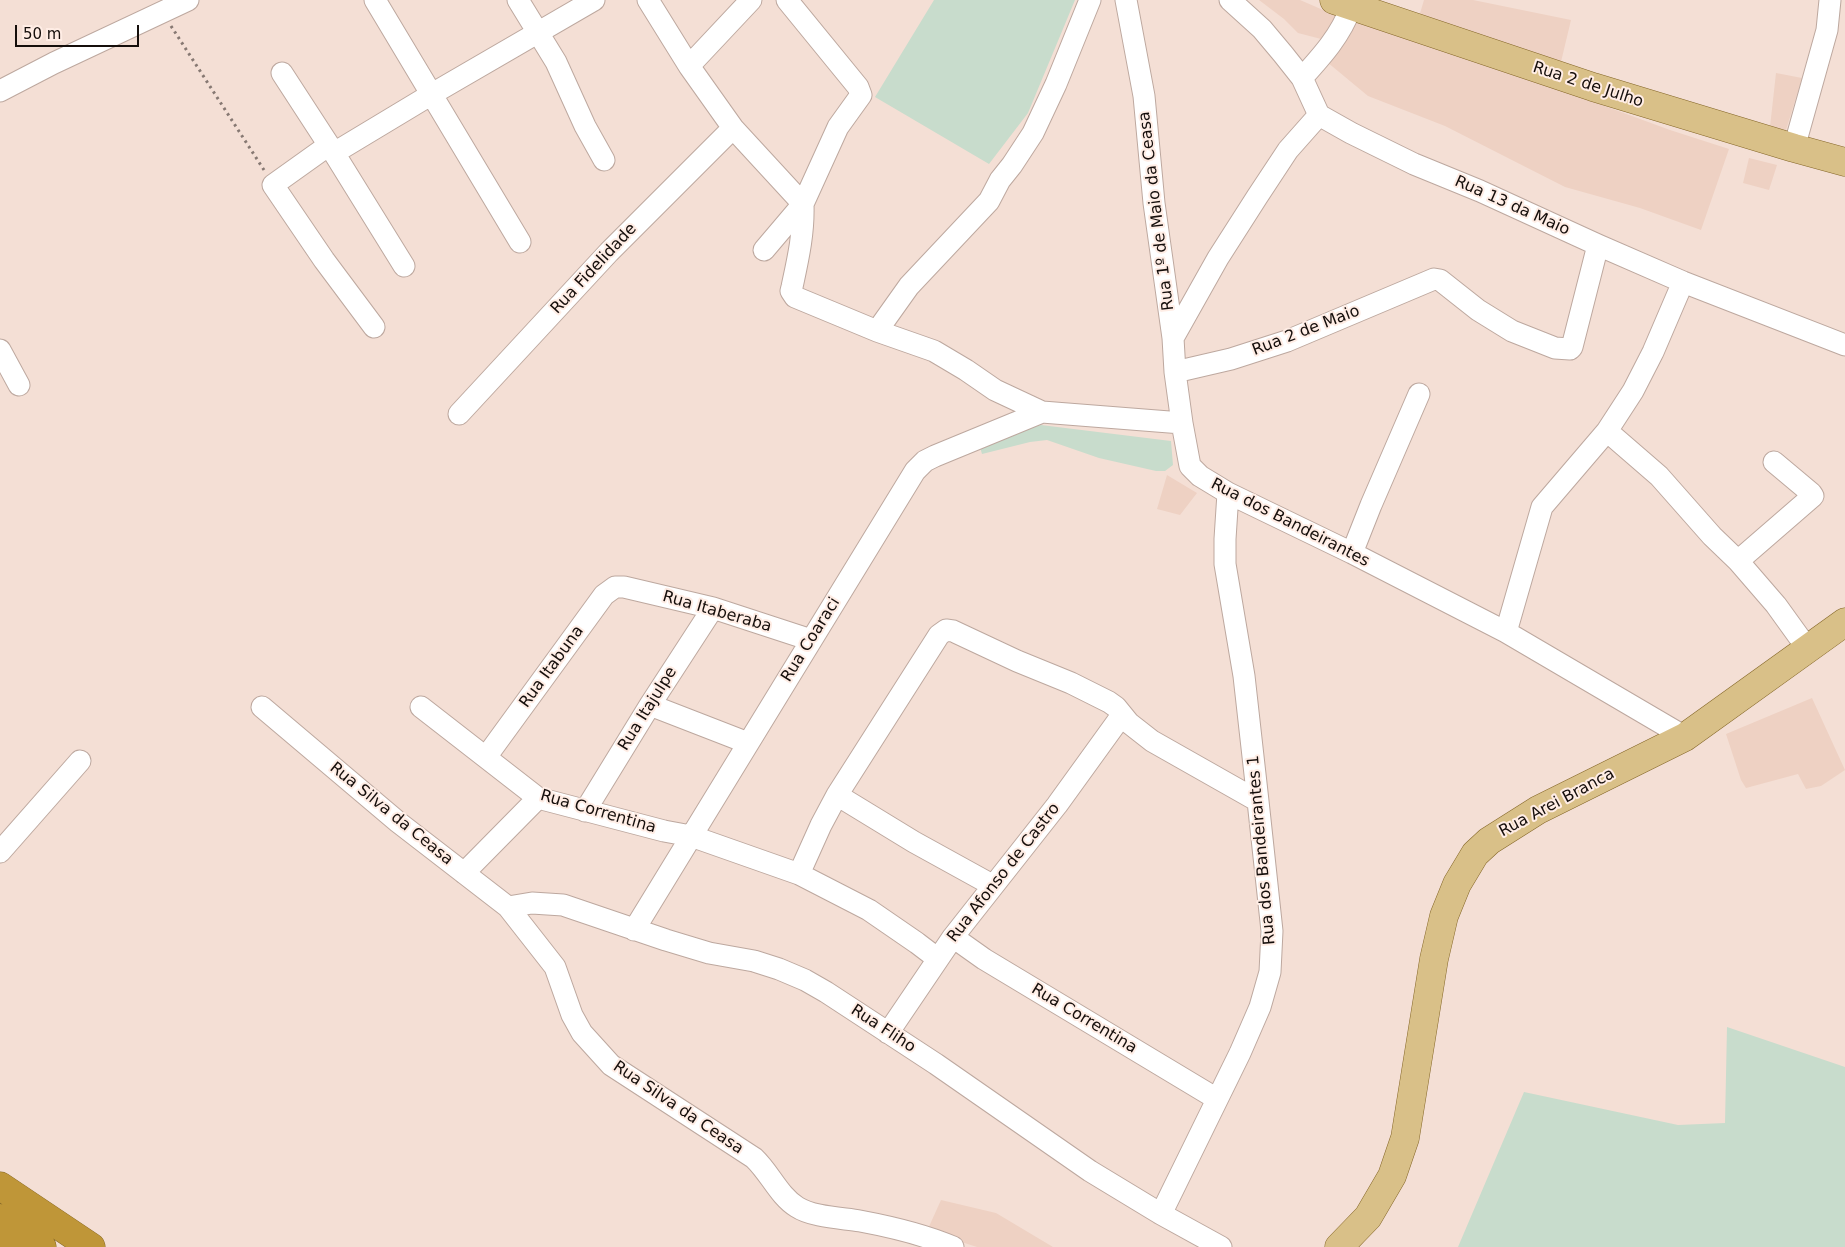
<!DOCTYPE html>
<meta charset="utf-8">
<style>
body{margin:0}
#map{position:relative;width:1845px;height:1247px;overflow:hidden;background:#f4dfd5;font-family:"DejaVu Sans",sans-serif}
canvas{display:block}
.scale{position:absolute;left:15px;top:25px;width:124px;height:22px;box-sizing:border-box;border:2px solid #150e0b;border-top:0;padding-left:6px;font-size:15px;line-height:18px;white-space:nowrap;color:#150e0b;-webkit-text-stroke:4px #ffede5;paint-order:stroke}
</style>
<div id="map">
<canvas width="1845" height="1247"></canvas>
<div class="scale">50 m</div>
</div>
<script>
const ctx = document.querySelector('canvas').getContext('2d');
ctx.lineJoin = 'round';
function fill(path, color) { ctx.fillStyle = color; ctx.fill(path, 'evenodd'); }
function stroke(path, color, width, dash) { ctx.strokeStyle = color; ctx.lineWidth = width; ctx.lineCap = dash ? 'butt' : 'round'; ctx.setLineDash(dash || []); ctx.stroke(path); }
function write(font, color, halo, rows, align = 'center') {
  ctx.font = font + ' "DejaVu Sans",sans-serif'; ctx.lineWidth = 4; ctx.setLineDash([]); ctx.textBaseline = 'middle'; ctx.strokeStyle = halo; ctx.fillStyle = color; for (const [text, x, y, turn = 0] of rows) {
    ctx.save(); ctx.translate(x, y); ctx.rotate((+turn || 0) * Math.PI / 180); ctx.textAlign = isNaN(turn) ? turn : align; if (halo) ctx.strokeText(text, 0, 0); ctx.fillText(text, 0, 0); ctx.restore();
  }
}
const built = new Path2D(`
 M1259 0H1300L1337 16 1325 40 1298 33 1284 19Z
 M1424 0H1473L1571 20 1560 66 1418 20Z
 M1357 15 1670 130 1729 149 1701 230 1640 208 1565 187 1445 126 1368 96 1327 62Z
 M1776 73 1802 78 1786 130 1770 127Z
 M1749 158 1777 165 1769 190 1743 183Z
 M1167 475 1197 493 1180 515 1157 509Z
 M1812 698 1845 770 1821 786 1806 789 1798 774 1746 788 1741 780 1726 734Z
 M941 1200 996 1213 1053 1247H977L927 1231Z`);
const green = new Path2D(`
 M934 0H1075L1028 113 989 164 875 97Z
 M1041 425 1171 441 1173 465 1165 471H1156L1099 458 1047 440 1030 442 982 454 979 444Z
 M1727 1027 1845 1067V1247H1458L1524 1092 1678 1125 1725 1123Z`);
const path = new Path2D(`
 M171 26 264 170`);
const minor = new Path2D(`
 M375 0 520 242
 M518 0 556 62 585 126 604 160
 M648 0 689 66 733 128 803 204
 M1126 0 1144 96 1154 203 1173 338 1175 372 1182 423
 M1230 0 1262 29 1283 54 1302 78 1319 115 1351 133 1414 164 1480 191 1598 245 1683 282 1845 345
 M689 66 751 0
 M282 73 334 153 404 266
 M1302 78C1322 56 1341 35 1351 7
 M0 91 54 63 188 0
 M329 145 273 185 324 260 374 327
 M1794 148 1827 30 1830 0
 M334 153 432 94 594 0
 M803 204C804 233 798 259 792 287L791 291 795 297 877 331 934 351 966 370 995 390 1042 412 1182 423 1190 466 1200 476 1228 493 1352 553 1506 632 1685 737
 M764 250 803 204 838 127 861 95 858 87 787 0
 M877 331 909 286 989 201 1000 180 1012 165 1033 133 1056 84 1090 0
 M1173 338 1218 258 1257 197 1288 150 1319 115
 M0 350 19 385
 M1175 372 1231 359 1287 341 1434 279 1440 280 1478 310 1512 331 1555 348 1570 349 1572 347 1598 245
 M459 414 609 252 733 128
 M1607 431 1659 476 1712 536 1738 561 1776 605 1807 648
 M1352 553 1371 505 1419 394
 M1738 561 1813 496 1811 493 1774 462
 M1506 632 1542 507 1607 431 1633 391 1653 352 1683 282
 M650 705 748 743
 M262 707 398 822 508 907 555 967 572 1015 582 1033 611 1065 754 1158C770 1173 779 1196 797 1207 812 1217 842 1218 860 1221 892 1227 923 1234 953 1247
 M421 707 538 798 664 831 691 836 799 874 869 910 917 943 938 959
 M486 757 604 595 615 587H624L713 608 811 640
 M837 795 914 842 992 885
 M585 811 650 705 713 608
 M0 852 80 761
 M464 873 538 798
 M799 874 821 825 837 795 939 635 946 630 953 631 1017 661 1071 683 1109 702 1116 707 1129 723 1152 741 1258 801
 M508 907 532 903 563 905 666 940 709 953 754 961 779 969 805 980 826 992 936 1064 1090 1171 1161 1214 1221 1247
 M634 930 915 471 925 461 935 456 1042 412
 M953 937 984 959 1217 1099
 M888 1033 953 937 1057 805 1122 715
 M1161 1214 1240 1053 1260 1007 1270 972 1272 931 1258 801 1244 676 1225 564V539L1228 493`);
const major = new Path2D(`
 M1334 0 1593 87 1794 148 1845 162
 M1339 1247 1368 1217 1392 1176 1405 1138 1434 959 1444 916 1457 884 1475 854 1489 841 1538 810 1685 737 1845 622`);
const highway = new Path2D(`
 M0 1186 91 1247
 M0 1218 42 1247
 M0 1245 3 1247`);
const streetNames = [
 ["Rua 2 de Julho",1588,85,18],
 ["Rua 13 da Maio",1512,206,24],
 ["Rua 1º de Maio da Ceasa",1157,211,-97],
 ["Rua Fidelidade",594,269,-47],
 ["Rua 2 de Maio",1306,331,-21],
 ["Rua dos Bandeirantes",1290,523,27],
 ["Rua Itaberaba",717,612,16],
 ["Rua Coaraci",811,640,-58],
 ["Rua Itabuna",552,667,-54],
 ["Rua Itajulpe",648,709,-58],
 ["Rua Arei Branca",1557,803,-28],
 ["Rua Correntina",598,812,16],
 ["Rua Silva da Ceasa",391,814,39],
 ["Rua dos Bandeirantes 1",1262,850,-95],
 ["Rua Afonso de Castro",1004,873,-52],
 ["Rua Correntina",1084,1019,31],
 ["Rua Fliho",883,1029,33],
 ["Rua Silva da Ceasa",678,1108,34]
];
fill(built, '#eed1c3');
fill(green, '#c8dccc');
stroke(minor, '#bda89f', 23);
stroke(major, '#846628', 29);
stroke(highway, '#846628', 29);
stroke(path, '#867872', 3, [2.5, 4]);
stroke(minor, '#fff', 21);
stroke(major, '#d9c088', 28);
stroke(highway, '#bf9638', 28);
write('16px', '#150e0b', '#ffede5', streetNames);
</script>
